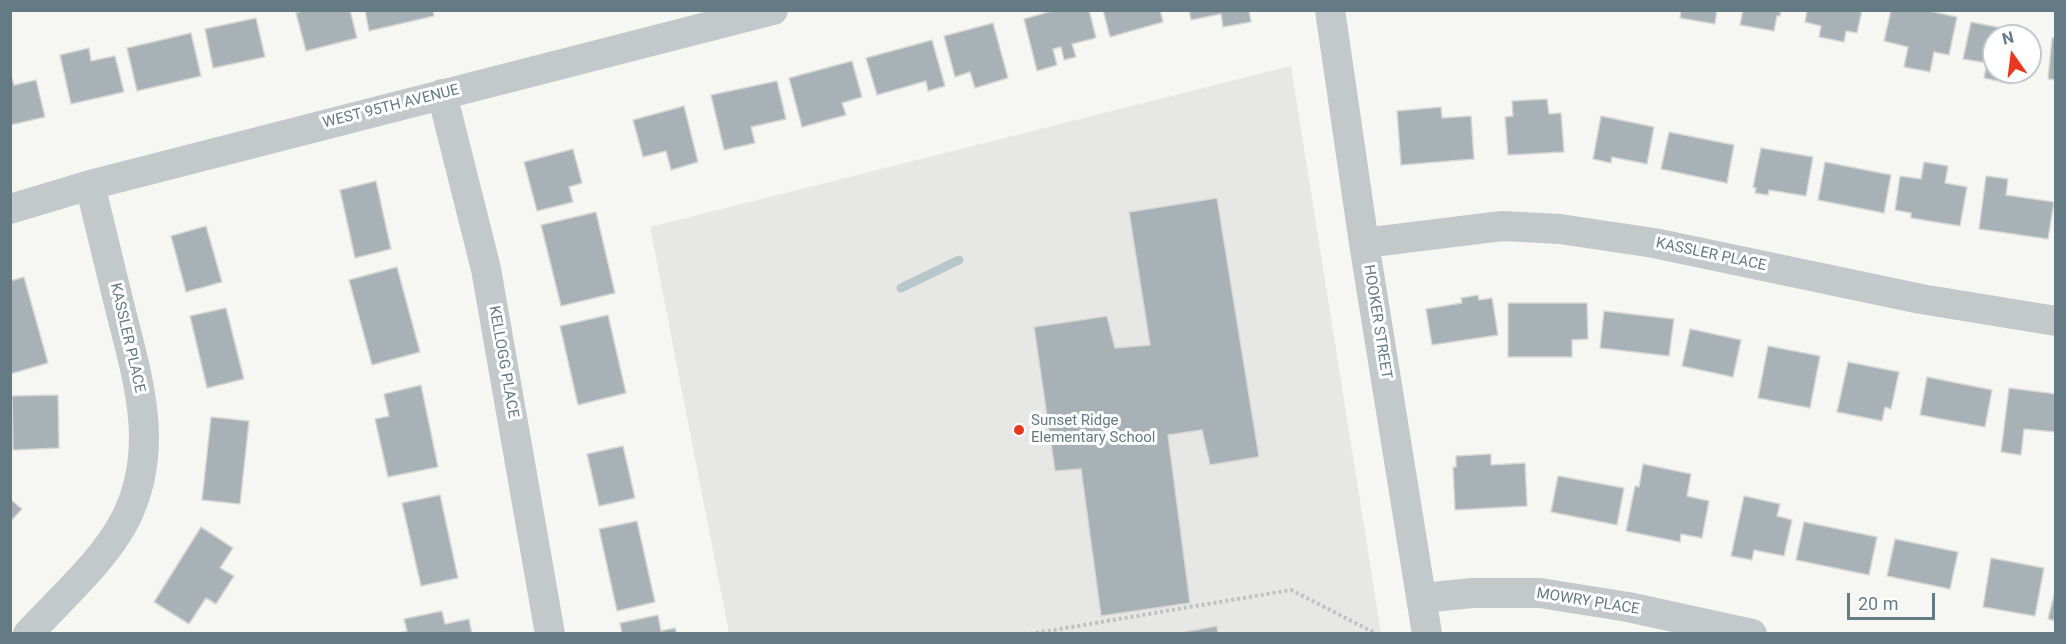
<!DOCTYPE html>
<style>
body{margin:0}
#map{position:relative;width:2066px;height:644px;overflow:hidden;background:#f6f6f2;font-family:Roboto,sans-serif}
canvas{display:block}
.frame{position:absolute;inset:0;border:12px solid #647a85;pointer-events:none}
.north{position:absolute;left:1982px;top:24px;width:60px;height:60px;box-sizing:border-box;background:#fff;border:2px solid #c1cace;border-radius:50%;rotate:346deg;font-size:16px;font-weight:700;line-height:24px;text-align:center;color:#647a85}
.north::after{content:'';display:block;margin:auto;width:21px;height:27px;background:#ea371f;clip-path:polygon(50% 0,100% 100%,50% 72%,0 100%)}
.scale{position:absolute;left:1847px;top:593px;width:88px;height:27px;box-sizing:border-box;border:3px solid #647a85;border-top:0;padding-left:8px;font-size:18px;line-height:21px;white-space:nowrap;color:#647a85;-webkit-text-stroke:4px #fff;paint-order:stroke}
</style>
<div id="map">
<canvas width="2066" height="644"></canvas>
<div class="frame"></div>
<div class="north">N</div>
<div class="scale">20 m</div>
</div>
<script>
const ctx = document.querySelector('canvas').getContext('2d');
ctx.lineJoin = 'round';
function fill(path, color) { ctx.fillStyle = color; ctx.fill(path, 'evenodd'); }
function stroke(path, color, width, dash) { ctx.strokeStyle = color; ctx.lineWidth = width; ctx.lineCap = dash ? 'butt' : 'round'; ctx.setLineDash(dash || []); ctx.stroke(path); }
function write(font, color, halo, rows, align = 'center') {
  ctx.font = font + ' Roboto,sans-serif'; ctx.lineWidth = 6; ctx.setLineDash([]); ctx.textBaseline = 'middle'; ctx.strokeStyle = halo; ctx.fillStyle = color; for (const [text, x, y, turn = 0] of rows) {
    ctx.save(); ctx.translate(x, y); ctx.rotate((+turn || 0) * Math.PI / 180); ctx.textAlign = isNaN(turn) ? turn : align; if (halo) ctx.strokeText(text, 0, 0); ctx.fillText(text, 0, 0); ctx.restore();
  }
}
const built = new Path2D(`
 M1291 66 1381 633H729L650 227Z`);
const stream = new Path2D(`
 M901 288 959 260`);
const building = new Path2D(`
 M305 10H350L357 38 306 51 296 13Z
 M365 10H433L434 16 369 31Z
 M1055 10H1089L1096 38 1072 44 1076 57 1064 60 1061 47 1053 49 1057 65 1037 71 1024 19Z
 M1103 10H1160L1163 22 1110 37Z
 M1189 10H1249L1251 22 1223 27 1221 14 1191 20Z
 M1681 10H1717L1715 24 1680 18Z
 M1743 10H1781L1780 16H1777L1774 31 1740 25Z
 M1807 10H1862L1857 33 1846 31 1844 42 1819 37 1821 26 1805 22Z
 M1891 10H1925L1957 17 1949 55 1934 52 1930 72 1904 67 1908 47 1884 41Z
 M256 18 265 57 213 68 205 29Z
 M1971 22 2022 32V36H1994V72H2013L2011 84 1984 78 1987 63 1963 59Z
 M993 23 1008 78 975 88 970 72 955 77 944 36Z
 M191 33 201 76 137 91 127 48Z
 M2052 38H2056V80L2048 79Z
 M932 40 945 86 928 91 926 81 877 95 866 58Z
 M2030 43 2036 44 2031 72H2030Z
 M89 48 91 61 115 56 124 92 71 104 60 55Z
 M852 61 862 97 842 103 846 115 802 127 789 78Z
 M10 71 14 85 36 80 45 117 10 125Z
 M777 81 786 119 751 127 755 143 724 150 711 95Z
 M1547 99 1549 114 1561 113 1564 152 1508 155 1505 117 1513 116 1512 101Z
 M684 106 698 162 671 170 666 151 643 157 633 120Z
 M1441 107 1442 118 1471 116 1474 159 1401 165 1397 111Z
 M1601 116 1654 127 1647 164 1612 157 1611 163 1593 159Z
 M1669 132 1734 145 1727 183 1661 169Z
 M1761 148 1813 157 1806 196 1769 190 1768 195 1755 193 1756 188 1753 187Z
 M573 149 582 183 569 187 573 202 537 211 524 162Z
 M1825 162 1891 175 1884 213 1818 200Z
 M1924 162 1948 166 1945 183 1967 187 1960 226 1911 218V213L1895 210 1900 176 1921 179Z
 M1986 176 2008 179 2006 195 2054 202 2048 239 1979 229Z
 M376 181 391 249 355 258 340 190Z
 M1217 198 1259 457 1210 465 1202 430 1168 435 1190 603 1101 616 1081 469 1055 471 1034 327 1107 316 1115 348 1150 345 1129 212Z
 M596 212 615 293 561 306 541 225Z
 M206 226 222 282 186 292 171 236Z
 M397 267 420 352 372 365 349 280Z
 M24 277 48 363 10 374V281Z
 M1478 295 1479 300 1492 298 1498 335 1432 345 1426 309 1462 303 1461 298Z
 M1508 303H1587L1588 339 1572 340V357H1508Z
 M226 308 244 379 207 388 190 316Z
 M1604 311 1674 319 1669 356 1600 348Z
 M608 315 626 393 578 405 560 326Z
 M1690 329 1741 340 1733 377 1682 366Z
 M1768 346 1820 356 1810 408 1758 398Z
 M1848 362 1899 372 1891 409 1885 407 1882 421 1837 412Z
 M1927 377 1992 390 1985 427 1920 415Z
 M421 385 438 467 388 477 375 419 389 416 384 394Z
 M2009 388 2056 394V432L2024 429 2021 455 2001 452Z
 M58 395 59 448 13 450 12 396Z
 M211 417 249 421 240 504 202 500Z
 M623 446 635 498 599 506 587 454Z
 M1491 454V465L1525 463 1527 506 1455 510 1453 467H1456V456Z
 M1643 464 1691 474 1687 496 1709 501 1702 538 1681 534 1680 542 1626 531 1635 486 1639 487Z
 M1558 476 1624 488 1617 525 1551 512Z
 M440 495 458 578 421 586 402 503Z
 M1744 496 1780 504 1777 516 1792 520 1784 556 1754 550 1752 560 1731 556Z
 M10 499 22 509 10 522Z
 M637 521 655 602 617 611 599 529Z
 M1804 522 1877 537 1869 575 1796 560Z
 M201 527 233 548 220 568 234 576 216 604 206 598 189 624 154 602Z
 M1895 539 1958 552 1950 589 1887 576Z
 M1991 558 2044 568 2035 616 1983 607Z
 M2056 587V621L2048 619Z
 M442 611 445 624 469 619 472 634H396L407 631 404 619Z
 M658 615 661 631 675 628 677 634H622L620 623Z
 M1217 626 1218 634H1184V632Z`);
const path = new Path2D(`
 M1030 634 1291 590 1377 634`);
const minor = new Path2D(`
 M1330 10 1364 243 1427 634
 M442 94 486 269 550 634
 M10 209 90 185 773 10
 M1364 243 1502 226 1560 229 1654 243 1921 299 2056 321
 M1422 598 1472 593H1540L1628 607 1752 634
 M28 634C60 599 103 562 125 520 161 449 138 380 120 308 110 267 100 226 90 185`);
const markers = [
 [1019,430,6,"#ea371f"]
];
const streetNames = [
 ["WEST 95TH AVENUE",391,107,-14],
 ["KASSLER PLACE",1711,255,12],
 ["HOOKER STREET",1377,322,81],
 ["KASSLER PLACE",127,338,77],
 ["KELLOGG PLACE",503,362,80],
 ["MOWRY PLACE",1588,602,9]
];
const poiNames = [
 ["Sunset Ridge",1031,421],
 ["Elementary School",1031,438]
];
fill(built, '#e7e7e6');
stroke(stream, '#b8c7c9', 9);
fill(building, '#a8b2b6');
stroke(building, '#d7d7d5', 1.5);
stroke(path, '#bfc1c3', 4, [3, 3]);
stroke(minor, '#c3c8ca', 30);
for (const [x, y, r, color] of markers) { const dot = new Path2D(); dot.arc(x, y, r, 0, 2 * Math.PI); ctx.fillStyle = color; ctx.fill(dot); stroke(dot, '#fff', 2); }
write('15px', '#647a85', '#fff', streetNames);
write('15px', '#647a85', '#fff', poiNames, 'left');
</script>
